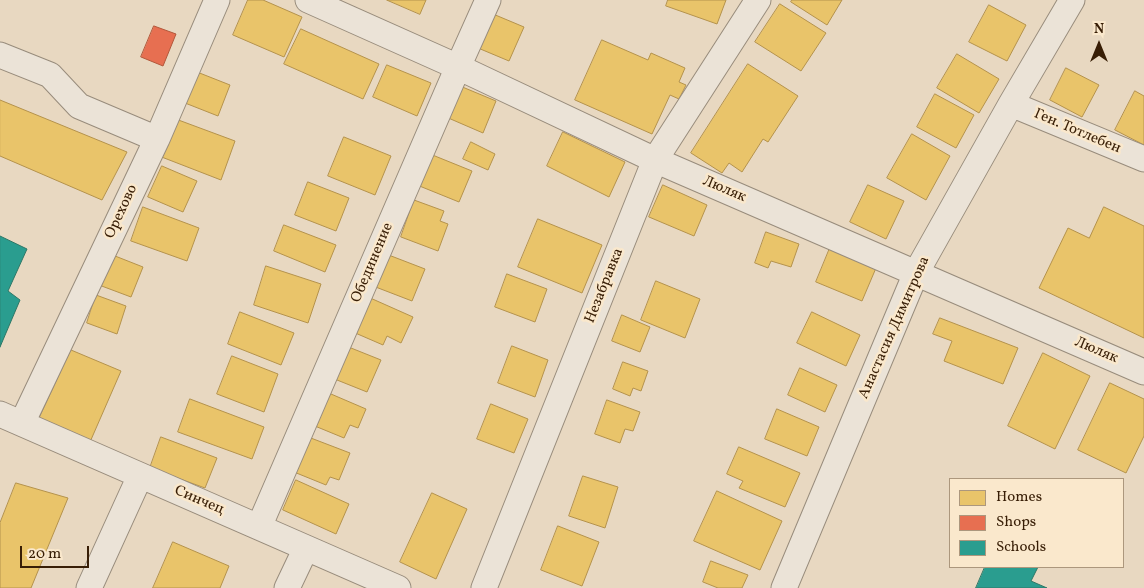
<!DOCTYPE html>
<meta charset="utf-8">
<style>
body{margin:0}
#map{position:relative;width:1144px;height:588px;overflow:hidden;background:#e8d8c1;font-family:Vollkorn,serif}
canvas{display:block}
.legend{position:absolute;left:949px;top:478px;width:175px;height:90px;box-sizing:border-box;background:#fae8cc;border:1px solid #ac977d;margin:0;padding:6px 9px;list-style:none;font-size:15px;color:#381e06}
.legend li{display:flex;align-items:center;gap:10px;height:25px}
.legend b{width:25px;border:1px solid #ac977d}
.north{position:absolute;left:1074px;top:20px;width:50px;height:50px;-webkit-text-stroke:4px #fae8cc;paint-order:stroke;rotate:0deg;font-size:14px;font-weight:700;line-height:20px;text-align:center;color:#381e06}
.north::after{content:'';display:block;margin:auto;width:18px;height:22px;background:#381e06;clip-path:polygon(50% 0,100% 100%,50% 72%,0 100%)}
.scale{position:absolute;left:20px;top:546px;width:69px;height:22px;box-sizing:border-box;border:2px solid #381e06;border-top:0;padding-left:6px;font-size:15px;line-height:18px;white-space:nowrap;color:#381e06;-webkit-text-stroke:4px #fae8cc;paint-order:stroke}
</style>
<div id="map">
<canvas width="1144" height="588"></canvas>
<ul class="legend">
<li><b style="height:14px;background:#e9c46a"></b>Homes</li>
<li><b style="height:14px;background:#e76f51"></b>Shops</li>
<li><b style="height:14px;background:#2a9d8f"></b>Schools</li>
</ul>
<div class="north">N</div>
<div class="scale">20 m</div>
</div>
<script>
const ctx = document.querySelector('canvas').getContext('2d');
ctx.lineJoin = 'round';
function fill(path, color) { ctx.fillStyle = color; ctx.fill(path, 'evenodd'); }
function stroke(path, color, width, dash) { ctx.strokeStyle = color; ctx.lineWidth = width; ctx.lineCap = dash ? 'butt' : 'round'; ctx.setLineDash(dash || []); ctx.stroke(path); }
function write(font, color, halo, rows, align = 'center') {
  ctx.font = font + ' Vollkorn,serif'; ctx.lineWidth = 5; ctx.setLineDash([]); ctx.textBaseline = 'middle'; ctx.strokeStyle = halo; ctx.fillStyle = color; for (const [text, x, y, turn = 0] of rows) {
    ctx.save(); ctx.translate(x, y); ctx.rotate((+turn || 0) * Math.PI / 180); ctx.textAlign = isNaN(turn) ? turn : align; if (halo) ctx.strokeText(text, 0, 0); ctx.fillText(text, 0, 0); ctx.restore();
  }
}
const homes = new Path2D(`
 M248 0H263L302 17 284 57 233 35Z
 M387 0H426L420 14Z
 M668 0H726L717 24 666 6Z
 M792 0H842L827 25 791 2Z
 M780 4 826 33 801 71 755 42Z
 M989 5 1026 25 1007 61 969 42Z
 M493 14 524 27 509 61 478 48Z
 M301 29 379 64 363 99 284 64Z
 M602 40 648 60 651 53 685 68 679 82 686 85 679 99 670 95 652 134 575 100Z
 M957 54 999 79 979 113 937 88Z
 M748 64 798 96 768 142 763 139 742 172 729 163 722 173 691 153Z
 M387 65 431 83 417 116 373 97Z
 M1066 68 1099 85 1082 117 1050 100Z
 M197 72 230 85 218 116 185 103Z
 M460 86 496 101 483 133 446 117Z
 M1135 91 1144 96V145L1115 130Z
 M935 94 974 115 956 148 917 127Z
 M0 100 127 152 102 200 0 156Z
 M173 118 235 141 221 180 159 156Z
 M563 132 625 162 609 197 547 166Z
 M912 134 950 156 926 200 887 178Z
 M344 137 391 156 375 195 328 176Z
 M471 142 495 154 488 170 463 159Z
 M430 154 472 171 459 202 417 185Z
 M162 166 197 181 183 212 148 197Z
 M308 182 349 198 336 231 295 215Z
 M663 185 707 205 694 236 649 217Z
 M868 185 904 201 886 239 850 222Z
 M414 200 444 211 440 221 448 224 438 251 401 237Z
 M143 207 199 228 187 261 131 241Z
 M1104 207 1144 226V338L1039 288 1068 228 1089 238Z
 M538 219 602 245 582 293 518 267Z
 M284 225 336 245 325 272 274 251Z
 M766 232 799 244 791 267 771 261 768 268 755 263Z
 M830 248 876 268 862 301 816 282Z
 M110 254 143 267 131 297 99 285Z
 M386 254 425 269 412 301 373 286Z
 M266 266 321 284 308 323 254 305Z
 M507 274 547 289 535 322 495 307Z
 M656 281 700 299 685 338 641 320Z
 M96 295 126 306 117 334 87 323Z
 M368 297 413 317 401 343 387 336 383 345 353 332Z
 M240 312 294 333 281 365 228 344Z
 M812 312 860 335 846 366 797 343Z
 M622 315 650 327 640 352 612 341Z
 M940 318 1018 348 1003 384 944 361 952 341 933 334Z
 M346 346 381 360 367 392 332 378Z
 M512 346 548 360 535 397 498 383Z
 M71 350 121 371 90 442 39 419Z
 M1043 353 1090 376 1055 449 1008 426Z
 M232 356 278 374 264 412 217 394Z
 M623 362 648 371 641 391 633 388 630 396 613 389Z
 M800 368 837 385 825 412 788 395Z
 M1110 383 1144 399V436L1126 473 1078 450Z
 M324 391 366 409 358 428 350 425 344 438 310 424Z
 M190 399 264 427 252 459 178 432Z
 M607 400 640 412 633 431 625 429 620 443 595 434Z
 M491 404 528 419 514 453 477 439Z
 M777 409 819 427 807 456 765 439Z
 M303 435 350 453 339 480 330 477 326 485 289 470Z
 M161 437 217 458 205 488 150 468Z
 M739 447 800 473 785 507 739 488 743 481 727 474Z
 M583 476 618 487 605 528 569 516Z
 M296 480 349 504 336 534 283 510Z
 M16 483 68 498 31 588H0V523Z
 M717 491 782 521 760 570 694 541Z
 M432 493 467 509 436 579 400 562Z
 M558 526 599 542 582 586 541 570Z
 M173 542 229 566 220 588H153Z
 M711 561 748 575 742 588H718L703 582Z`);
const shops = new Path2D(`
 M154 26 176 34 163 66 141 57Z`);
const schools = new Path2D(`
 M0 236 27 249 8 291 20 300 0 347Z
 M985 567H1038L1031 581 1047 588H976Z`);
const minor = new Path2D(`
 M308 0 458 67 655 160 1144 372
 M0 55 50 75 79 106 157 139
 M1011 104 1144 159
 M0 414 398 588
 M22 423 157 139 217 0
 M259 527 458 67 488 0
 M89 588 140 476
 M287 588 306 548
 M484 588 655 160 758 0
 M784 588 916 273 1011 104 1072 0`);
const streetNames = [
 ["Ген. Тотлебен",1077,132,23],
 ["Люляк",724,190,23],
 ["Орехово",122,212,-65],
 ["Обединение",373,263,-67],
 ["Незабравка",605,286,-68],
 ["Анастасия Димитрова",895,328,-66],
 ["Люляк",1096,351,23],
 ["Синчец",199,501,23]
];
fill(homes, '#e9c46a');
stroke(homes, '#b4924c', 1);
fill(shops, '#e76f51');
stroke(shops, '#b2573a', 1);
fill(schools, '#2a9d8f');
stroke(schools, '#2e7766', 1);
stroke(minor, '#988c7c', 27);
stroke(minor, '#ebe3d7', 25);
write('15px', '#381e06', '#fae8cc', streetNames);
</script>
